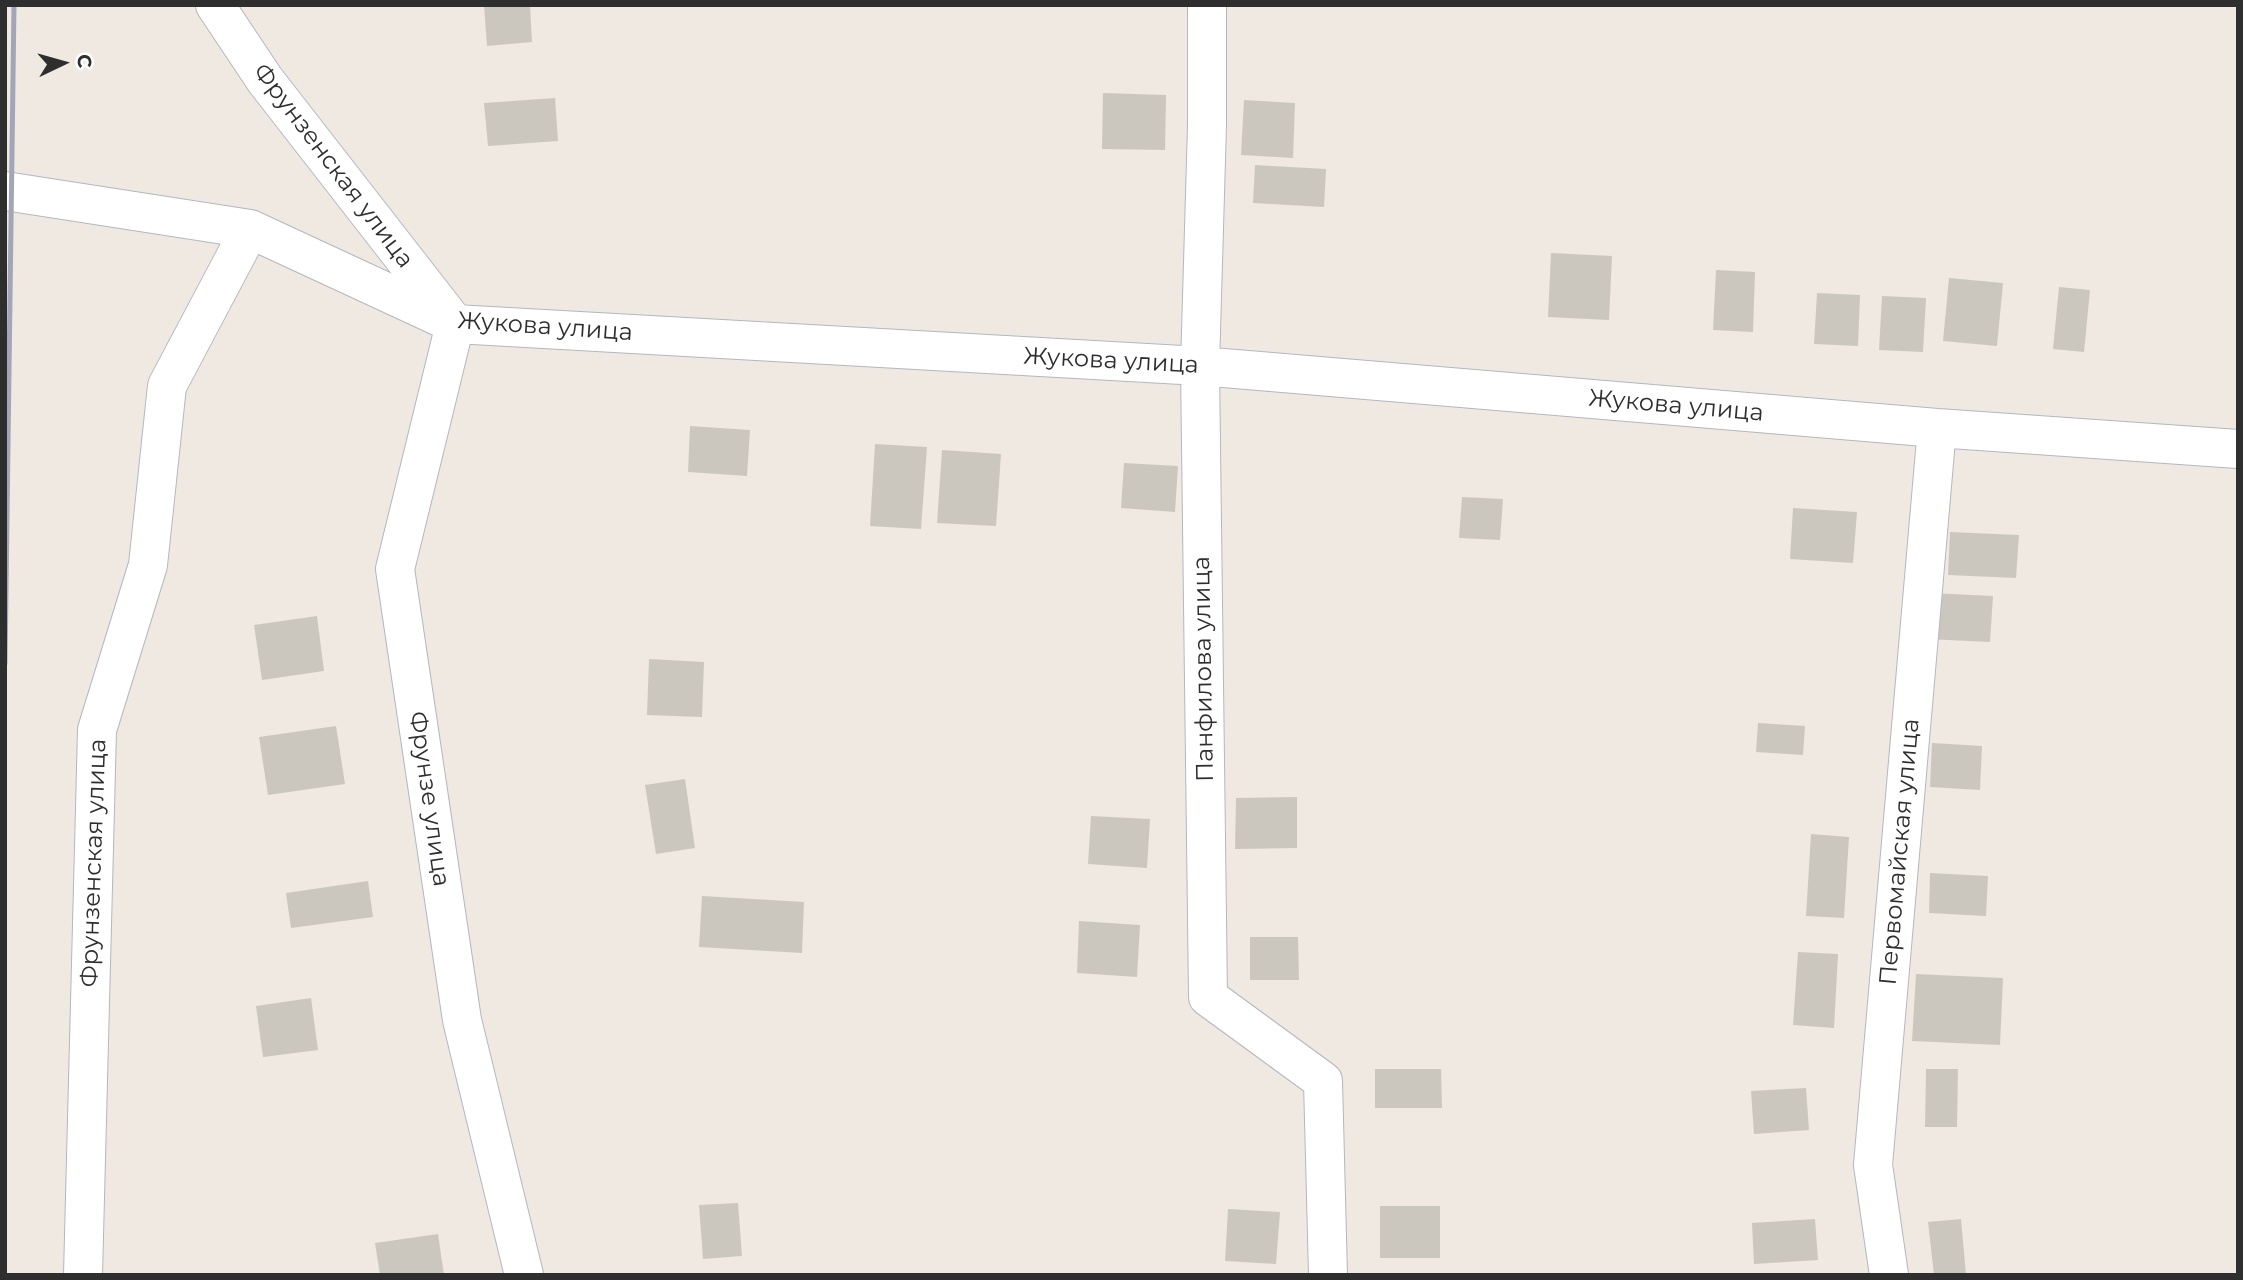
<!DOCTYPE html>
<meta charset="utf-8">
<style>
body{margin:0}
#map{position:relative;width:2243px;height:1280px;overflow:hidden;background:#efe9e1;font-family:Montserrat,sans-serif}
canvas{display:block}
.frame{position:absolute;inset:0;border:7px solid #2e2e2e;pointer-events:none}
.north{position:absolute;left:28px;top:28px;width:70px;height:70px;-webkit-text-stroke:5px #fff;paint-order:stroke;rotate:85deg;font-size:19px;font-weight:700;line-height:28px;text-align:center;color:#2e2e2e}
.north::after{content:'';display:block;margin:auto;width:24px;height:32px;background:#2e2e2e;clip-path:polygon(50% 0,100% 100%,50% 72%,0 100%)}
</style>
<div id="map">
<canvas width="2243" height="1280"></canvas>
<div class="frame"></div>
<div class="north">С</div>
</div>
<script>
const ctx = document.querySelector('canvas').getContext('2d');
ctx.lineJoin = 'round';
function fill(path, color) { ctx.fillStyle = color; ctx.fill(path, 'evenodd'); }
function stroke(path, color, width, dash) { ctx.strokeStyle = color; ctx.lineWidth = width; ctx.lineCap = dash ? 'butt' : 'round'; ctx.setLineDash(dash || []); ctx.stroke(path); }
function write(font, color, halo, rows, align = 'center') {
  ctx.font = font + ' Montserrat,sans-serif'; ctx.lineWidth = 7; ctx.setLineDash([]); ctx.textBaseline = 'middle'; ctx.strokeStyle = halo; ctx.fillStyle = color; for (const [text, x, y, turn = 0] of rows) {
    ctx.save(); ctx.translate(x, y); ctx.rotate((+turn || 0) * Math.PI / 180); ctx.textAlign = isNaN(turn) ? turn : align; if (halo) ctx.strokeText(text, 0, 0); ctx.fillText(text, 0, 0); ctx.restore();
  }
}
const building = new Path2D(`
 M484 5H530L532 42 487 46Z
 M1103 93 1166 95 1165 150 1102 149Z
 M555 98 558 141 488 146 484 103Z
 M1244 100 1295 103 1293 158 1241 155Z
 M1255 165 1326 169 1324 207 1253 203Z
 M1551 253 1612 256 1609 320 1548 317Z
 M1716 270 1755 272 1753 332 1713 330Z
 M1949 278 2003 283 1997 346 1943 341Z
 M2059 287 2090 290 2084 352 2053 349Z
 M1817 293 1860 295 1858 346 1814 344Z
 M1882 296 1926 298 1923 352 1879 350Z
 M690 426 750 430 747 476 688 472Z
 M875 444 927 447 921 529 870 526Z
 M942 450 1001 454 996 526 937 523Z
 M1124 463 1178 466 1175 512 1121 508Z
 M1462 497 1503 499 1500 540 1459 538Z
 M1793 508 1857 512 1853 563 1790 559Z
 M1950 532 2019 535 2016 578 1948 575Z
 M1930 593 1993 596 1990 642 1927 639Z
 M317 616 324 671 262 680 254 625Z
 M649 659 704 662 702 717 647 715Z
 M1758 723 1805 726 1803 755 1756 752Z
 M336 726 345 784 268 795 259 737Z
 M1932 743 1982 746 1980 790 1930 787Z
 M685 779 695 848 656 854 645 785Z
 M1297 797V848L1235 849 1236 798Z
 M1091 816 1150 819 1147 868 1088 864Z
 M1811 834 1849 837 1844 918 1806 916Z
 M1930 873 1988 876 1986 916 1929 913Z
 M368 881 373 917 291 928 286 893Z
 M702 896 804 902 802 953 699 947Z
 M1079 921 1140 925 1137 977 1077 973Z
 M1250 937H1298L1299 980H1250Z
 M1798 952 1838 954 1834 1028 1793 1025Z
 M1916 974 2003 978 2000 1045 1912 1041Z
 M311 998 318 1050 263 1057 256 1006Z
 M1375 1069H1441L1442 1108H1375Z
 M1926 1069H1958L1957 1127H1925Z
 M1806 1088 1809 1130 1754 1134 1751 1091Z
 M738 1203 742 1256 703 1259 699 1205Z
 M1380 1206H1440V1258H1380Z
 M1228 1209 1280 1212 1276 1264 1225 1261Z
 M1815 1219 1818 1260 1754 1264 1752 1223Z
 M1961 1219 1966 1275H1934L1928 1222Z
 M438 1234 444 1275H380L375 1243Z`);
const minor = new Path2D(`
 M215 5 265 80 455 324 395 569 462 1020 524 1275
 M1207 5V125L1200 366 1208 997 1323 1081 1328 1275
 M5 191 250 229 455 324 1200 366 1937 428 2238 449
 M83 1275 97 730 148 565 167 386 250 229
 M1889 1275 1873 1165 1937 428`);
const rail = new Path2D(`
 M5 664 14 5`);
const streetNames = [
 ["Фрунзенская улица",333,166,53],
 ["Жукова улица",545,327,4],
 ["Жукова улица",1111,361,3],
 ["Жукова улица",1676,406,5],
 ["Панфилова улица",1204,669,-91],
 ["Фрунзе улица",429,799,82],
 ["Первомайская улица",1900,852,-85],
 ["Фрунзенская улица",94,863,-88]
];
fill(building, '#cbc7bf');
stroke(minor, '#b4b7c1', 40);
stroke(minor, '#fff', 38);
stroke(rail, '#a3a6b8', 5);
write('24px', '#2e2e2e', '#fff', streetNames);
</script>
